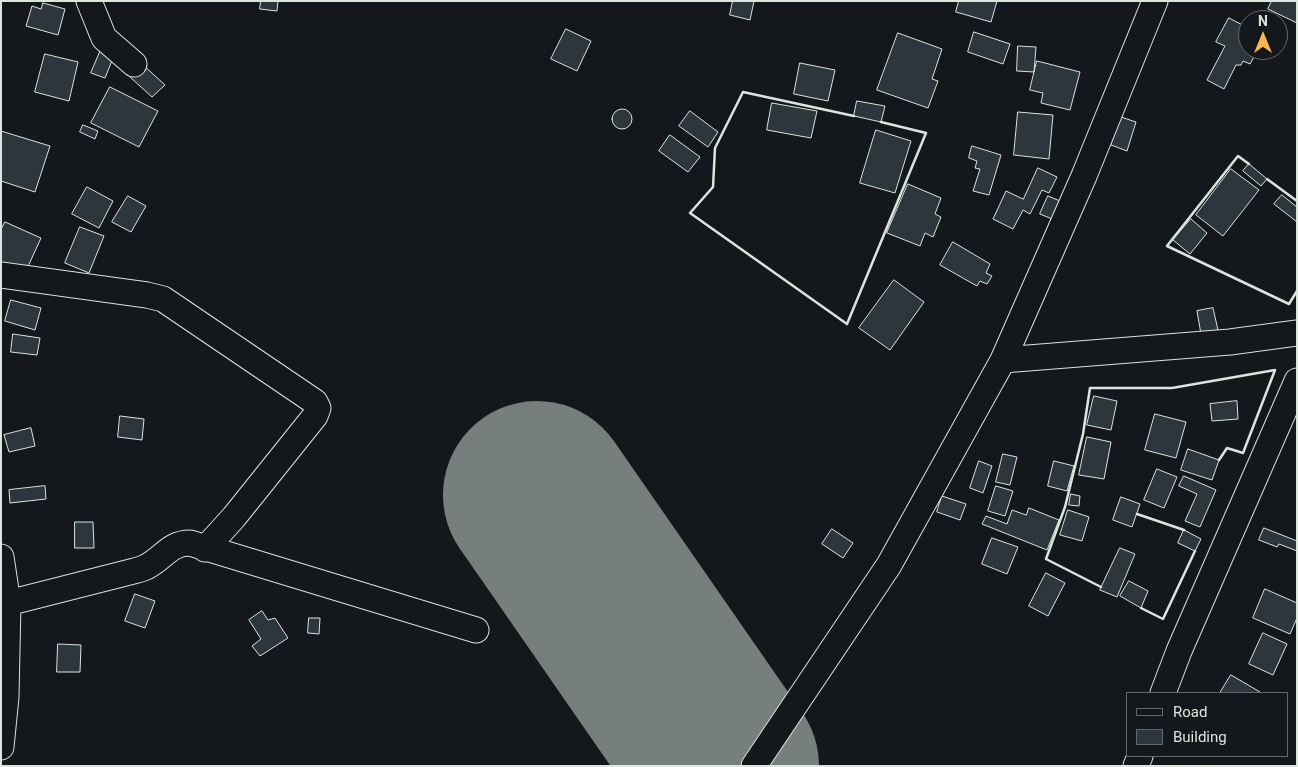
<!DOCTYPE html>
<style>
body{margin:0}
#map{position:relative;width:1298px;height:767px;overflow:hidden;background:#14181c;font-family:Roboto,sans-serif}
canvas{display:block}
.frame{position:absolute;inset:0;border:2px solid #d8e6dc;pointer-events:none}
.legend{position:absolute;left:1126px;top:692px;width:162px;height:65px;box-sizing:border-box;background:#14181c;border:1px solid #626a69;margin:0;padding:6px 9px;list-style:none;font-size:15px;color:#d8e6dc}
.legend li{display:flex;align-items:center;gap:10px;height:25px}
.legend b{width:25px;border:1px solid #626a69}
.north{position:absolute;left:1238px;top:10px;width:50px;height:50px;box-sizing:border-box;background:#14181c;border:1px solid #626a69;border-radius:50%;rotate:0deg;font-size:14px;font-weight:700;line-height:20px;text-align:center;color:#d8e6dc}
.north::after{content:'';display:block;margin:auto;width:18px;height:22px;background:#ffb74d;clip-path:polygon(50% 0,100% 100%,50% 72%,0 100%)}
</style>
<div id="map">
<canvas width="1298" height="767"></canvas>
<div class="frame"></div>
<ul class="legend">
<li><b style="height:6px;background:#14181c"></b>Road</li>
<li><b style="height:14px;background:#2c363c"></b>Building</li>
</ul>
<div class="north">N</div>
</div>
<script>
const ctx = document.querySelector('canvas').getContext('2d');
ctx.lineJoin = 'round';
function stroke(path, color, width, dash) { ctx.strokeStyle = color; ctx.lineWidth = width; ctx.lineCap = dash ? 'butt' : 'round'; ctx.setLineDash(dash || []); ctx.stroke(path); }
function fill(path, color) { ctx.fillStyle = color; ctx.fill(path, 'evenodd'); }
const runway = new Path2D(`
 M537 495 725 766`);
const building = new Path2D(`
 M261 1H278L277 11 260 9Z
 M733 1H754L750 20 730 15Z
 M959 1H997L991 22 956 12Z
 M1272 1H1297V23L1268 9Z
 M43 3 65 9 58 35 26 26 32 6 41 9Z
 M1229 18 1248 28V50H1258L1250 64 1243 61 1241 65H1236L1224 89 1207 80 1225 46 1216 42Z
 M566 29 591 41 577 71 551 59Z
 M974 32 1010 44 1003 64 968 52Z
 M898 33 942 49 932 79 938 81 928 108 877 90Z
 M1018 46 1036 47 1034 72 1017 71Z
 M100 52 113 58 105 78 91 73Z
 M45 54 78 62 69 101 35 92Z
 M1037 61 1080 72 1070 110 1041 103 1043 93 1030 90Z
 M800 63 835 70 828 101 794 94Z
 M142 64 165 85 152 97 130 77Z
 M110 87 158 111 139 147 91 123Z
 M857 101 885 106 881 122 854 116Z
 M772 103 817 111 811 138 767 130Z
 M612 119a10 10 0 1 1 20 0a10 10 0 1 1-20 0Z
 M690 111 718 132 708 147 679 126Z
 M1018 112 1053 115 1049 159 1014 155Z
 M1121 117 1136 122 1127 151 1111 145Z
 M83 125 98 131 95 139 80 132Z
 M876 130 911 141 895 193 860 183Z
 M1 131 50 146 35 192 1 181Z
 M670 135 700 157 688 172 659 151Z
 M972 146 1001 155 989 195 973 191 980 169 975 168 977 161 969 158Z
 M1249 164 1267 179 1261 186 1243 171Z
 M1038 168 1057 177 1049 193 1042 190 1030 214 1023 210 1013 229 993 219 1006 191 1023 199Z
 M1231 169 1259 190 1223 236 1196 215Z
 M908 184 941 198 935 214 941 217 933 237 925 233 920 246 887 233Z
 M87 187 113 201 99 228 72 214Z
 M1282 195 1297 207V222L1274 204Z
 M128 196 146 206 131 232 112 222Z
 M1048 196 1060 201 1052 219 1040 214Z
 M1191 219 1207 233 1190 254 1173 240Z
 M5 222 41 238 25 273 1 262V230Z
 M80 227 104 236 89 273 65 263Z
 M953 242 990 264 986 273 992 276 987 284 980 281 977 286 940 265Z
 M894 280 924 302 890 350 859 328Z
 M11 300 41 308 35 330 5 321Z
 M1213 308 1218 330 1201 334 1197 311Z
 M13 334 40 338 37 355 11 352Z
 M1094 396 1117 401 1111 430 1087 425Z
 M1237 401 1238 419 1212 421 1210 404Z
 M1155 414 1186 422 1176 458 1145 450Z
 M120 416 144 419 142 440 118 437Z
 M31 428 35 446 9 452 4 435Z
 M1087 437 1111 442 1104 479 1079 475Z
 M1188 449 1219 460 1212 480 1181 470Z
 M1003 454 1017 457 1010 485 996 482Z
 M979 461 992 466 983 493 970 488Z
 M1054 461 1074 466 1067 491 1048 486Z
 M1157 469 1177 477 1164 508 1144 500Z
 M1184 476 1216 490 1200 527 1185 521 1197 494 1179 486Z
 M45 486 46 499 10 503 9 490Z
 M996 486 1013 491 1005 516 988 511Z
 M1071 494 1080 496 1079 506 1069 505Z
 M942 496 966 504 960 520 937 512Z
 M1121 497 1140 504 1132 527 1113 520Z
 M1029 508 1059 520 1047 550 982 524 986 516 1007 524 1012 510 1026 515Z
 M1068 510 1089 517 1082 541 1060 535Z
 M75 522H93L94 548H75Z
 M1264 528 1297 541V551L1279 544 1277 547 1259 540Z
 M832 529 853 543 843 558 822 544Z
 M1184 530 1201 539 1195 551 1178 543Z
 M992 538 1018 547 1007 574 982 564Z
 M1120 548 1135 554 1117 597 1100 590Z
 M1046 573 1065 583 1048 616 1029 606Z
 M1129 581 1148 591 1141 608 1120 596Z
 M1265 589 1297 603V618L1290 634 1253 618Z
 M135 594 155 601 145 628 125 621Z
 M262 611 268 620 275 618 288 638 260 656 252 646 261 639 249 620Z
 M309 618H320L319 634 308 633Z
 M1263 633 1287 644 1273 675 1249 664Z
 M58 644 81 645 80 672H57Z
 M1231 675 1260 692 1259 693H1220Z`);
const minor = new Path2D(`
 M89 1 104 38 134 64
 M1 275 147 295 163 299 315 402 318 408 315 416 234 517 205 549
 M1003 360 1230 342 1297 333
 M1 557 8 603 6 697 1 747
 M8 603 134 571C138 570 142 569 146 567 163 559 169 543 190 543L476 630
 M1163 693 1179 651 1297 381
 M754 766 889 565 1003 360 1084 176 1155 1
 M1136 766 1140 756`);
const wall = new Path2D(`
 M854 116 743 92 715 148 713 187 690 213 847 324 926 133 881 122
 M1249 164 1238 156 1167 246 1289 304 1297 291
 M1267 179 1297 201
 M1137 514 1184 530
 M1101 587 1046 559 1065 507 1083 434 1090 388H1172L1275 370 1243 453 1227 448 1219 460
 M1141 608 1163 619 1195 551`);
stroke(runway, '#767f7c', 188);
fill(building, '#2c363c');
stroke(building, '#d8e6dc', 1);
stroke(minor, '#d8e6dc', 27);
stroke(minor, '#14181c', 25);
stroke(wall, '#d8e6dc', 2.5);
</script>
